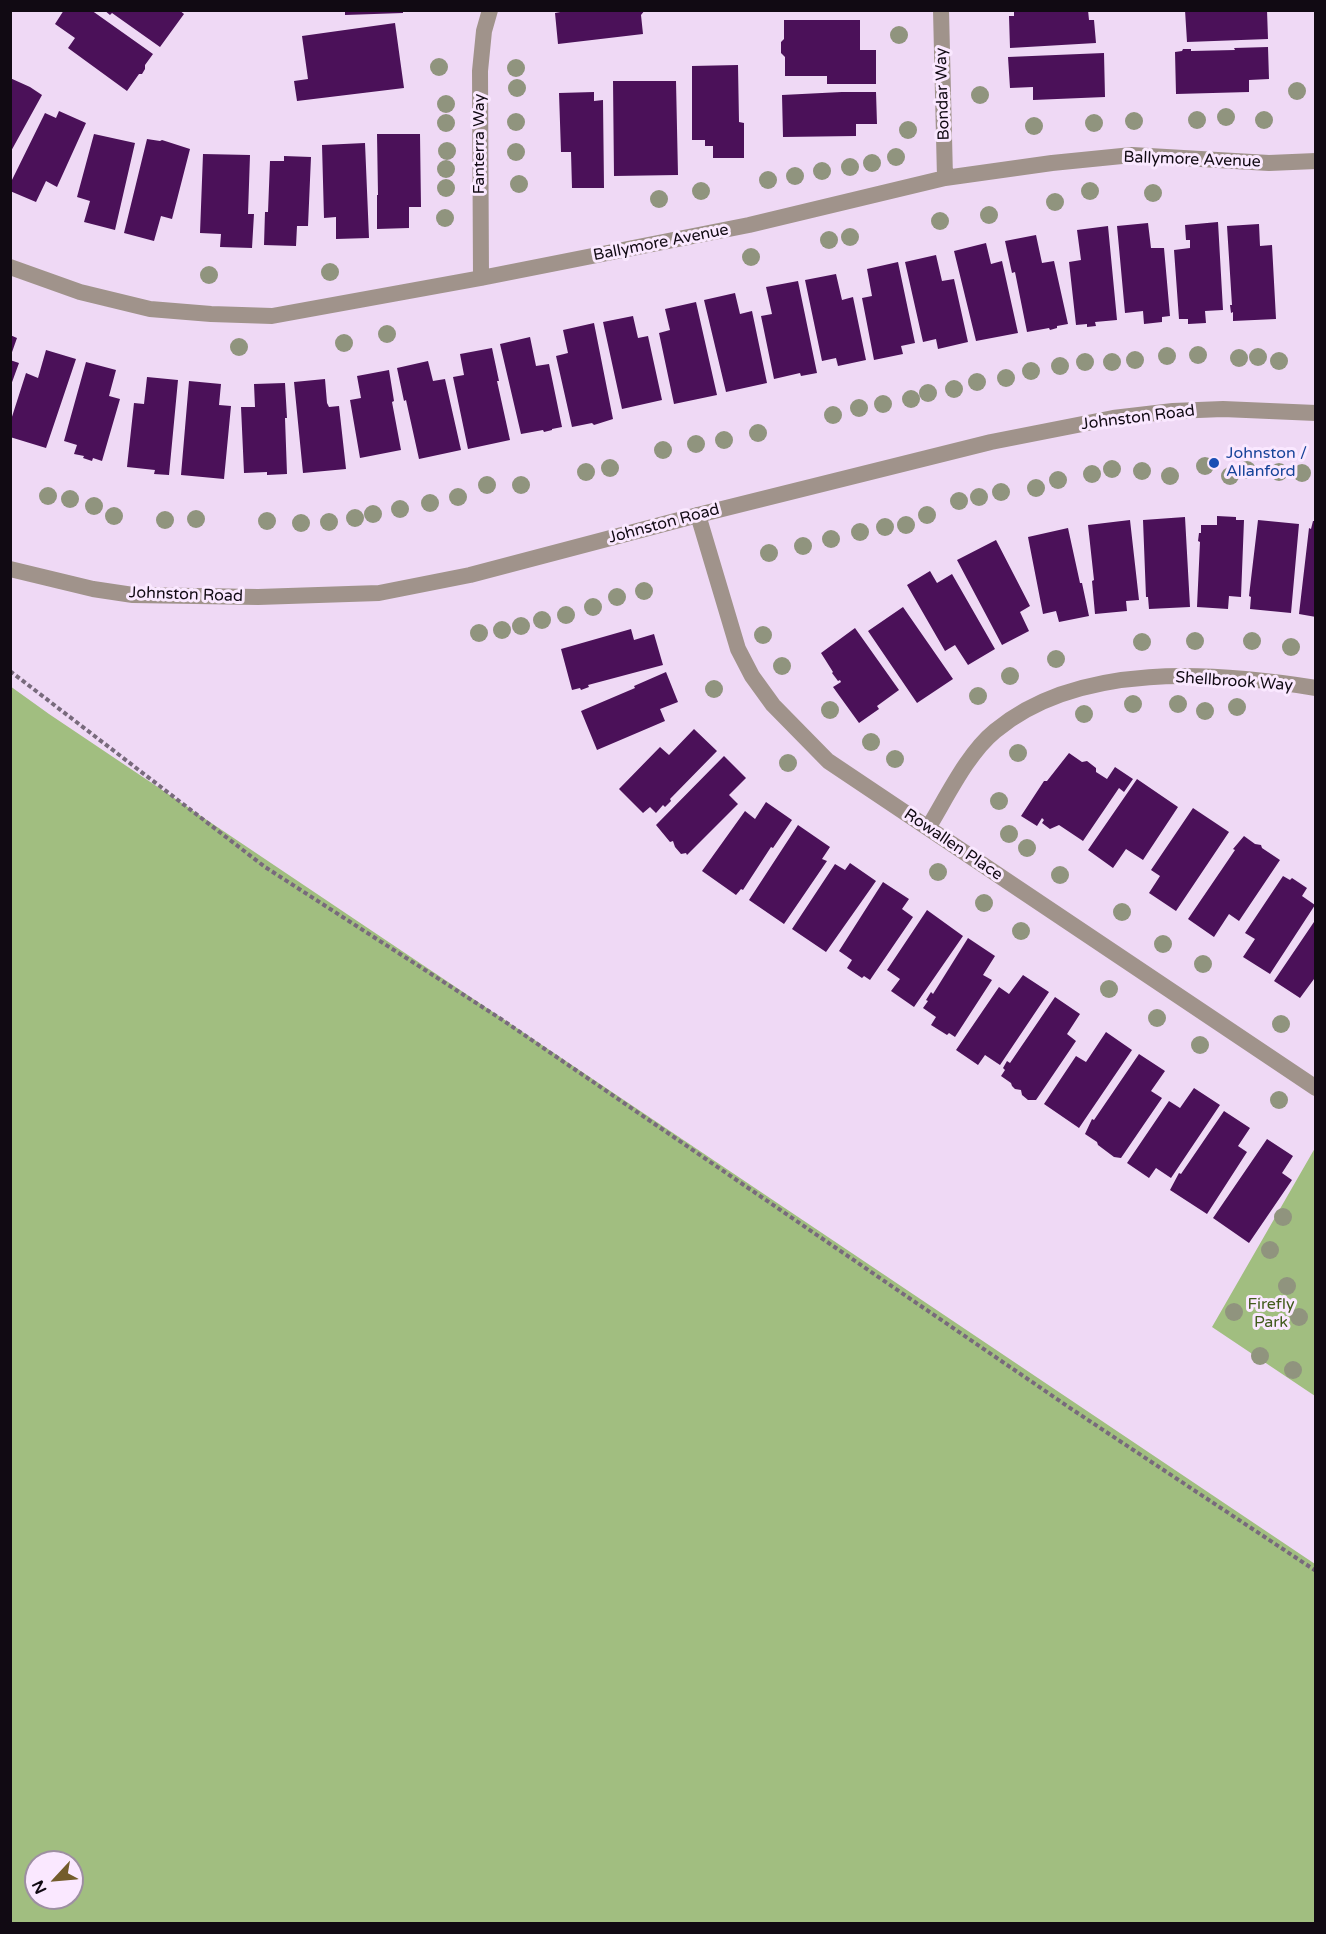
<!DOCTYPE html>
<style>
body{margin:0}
#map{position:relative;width:1326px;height:1934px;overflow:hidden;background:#efd9f5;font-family:"Varela Round",sans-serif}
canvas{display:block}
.frame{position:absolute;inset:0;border:12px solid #110a13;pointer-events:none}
.north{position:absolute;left:24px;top:1850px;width:60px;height:60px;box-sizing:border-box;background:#fae8ff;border:2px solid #9d8fa1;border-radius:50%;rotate:244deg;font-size:16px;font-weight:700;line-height:24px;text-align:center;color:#110a13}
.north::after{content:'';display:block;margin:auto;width:21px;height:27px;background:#735c2c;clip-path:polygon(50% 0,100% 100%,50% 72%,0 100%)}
</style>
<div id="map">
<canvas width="1326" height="1934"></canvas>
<div class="frame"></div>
<div class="north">N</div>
</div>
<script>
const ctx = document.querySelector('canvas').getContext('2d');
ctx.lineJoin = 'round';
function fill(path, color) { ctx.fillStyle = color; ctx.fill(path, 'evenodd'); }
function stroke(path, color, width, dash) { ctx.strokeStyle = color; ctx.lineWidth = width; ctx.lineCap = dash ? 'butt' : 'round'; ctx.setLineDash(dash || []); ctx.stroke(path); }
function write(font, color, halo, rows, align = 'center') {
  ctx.font = font + ' "Varela Round",sans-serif'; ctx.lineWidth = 6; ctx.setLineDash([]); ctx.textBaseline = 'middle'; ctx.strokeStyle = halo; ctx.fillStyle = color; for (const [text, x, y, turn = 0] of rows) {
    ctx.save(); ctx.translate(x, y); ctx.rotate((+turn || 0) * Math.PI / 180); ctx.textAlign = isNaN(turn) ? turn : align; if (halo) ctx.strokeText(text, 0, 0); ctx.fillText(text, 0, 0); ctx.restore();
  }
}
const green = new Path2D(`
 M10 686 49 714 1315 1564V1923H11ZM36 1862H72V1898H36Z
 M1315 1148 1316 1396H1315L1212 1327Z`);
const building = new Path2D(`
 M64 10H91L153 54 145 65V69L142 74H139L127 91 68 48 75 38 55 24Z
 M104 10H179L184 14 160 47 112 13 110 15Z
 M345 10H403V13L345 15Z
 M571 10H645L641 15 643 34 558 44 555 13Z
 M1014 10H1088L1089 20H1094L1096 43 1010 48 1009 16H1014Z
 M1185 10H1267L1268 39 1187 42Z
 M784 20H860V50H876V84H827V76H785V57L781 53V42L784 39Z
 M395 23 404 88 297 101 294 81 308 79 302 36Z
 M1268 47 1269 79 1249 80V92L1176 94 1175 52 1182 51 1183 49H1191V51L1235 50 1234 48Z
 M1104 53 1105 97 1033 100V87L1010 88 1008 57Z
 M738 65 739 122 744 123V158H713V146H705V140H692V66Z
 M10 78 30 87 42 95 10 153Z
 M613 81H676L678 175 614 176Z
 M594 92V101L603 100 604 188H572L571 152H561L559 93Z
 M842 92H876L877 124H856V136L783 137 782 95Z
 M59 111 86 123 57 187 46 181 36 202 10 191V184L45 113 56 118Z
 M94 134 135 143 115 230 84 222 90 201 77 197Z
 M377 134H420L421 207H409V228L377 229V195H378Z
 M147 139 160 141 162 140 190 149 172 219 161 216 154 241 124 233Z
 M365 143 369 238 336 239V217L324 218 322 145Z
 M203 154 250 155 248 214H254L252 248 220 247 221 234 200 233Z
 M284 156 311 157 308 226H297L296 246 264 245 265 212H268L270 161H284Z
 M1218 222 1223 310 1205 311 1206 323 1188 324V319H1179L1174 250 1190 248V240H1186L1185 225Z
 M1148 223 1151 248H1164L1170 316 1162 317V322L1144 324 1143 311 1125 313 1117 226Z
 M1259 224 1260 246 1272 245 1276 319 1233 321V312L1231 313 1230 305H1232L1227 226Z
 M1108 226 1117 320 1095 322 1096 326 1087 327V324L1076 325 1069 262 1081 260 1077 230Z
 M1036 235 1042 263 1054 261 1068 324 1057 326V328L1050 330 1049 328 1027 332 1015 272 1012 273 1005 241Z
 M986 243 991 264 1002 261 1018 333 976 341 954 251Z
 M936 255 942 281 954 279 968 342 938 349 936 339 923 342 905 262Z
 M898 262 915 343 901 346 903 354 874 360 862 298 872 296 867 269Z
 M836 274 842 300 853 297 866 360 838 366 836 358 822 361 805 280Z
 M798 281 817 373 801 376 800 373 774 379 761 316 772 314 766 287Z
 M735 293 740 314 752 311 767 383 726 392 704 300Z
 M696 302 717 395 674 404 659 333 670 330 665 309Z
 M633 316 638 338 648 336 662 400 622 409 603 322Z
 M594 323 613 419 594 425 592 423 572 427 556 356 568 353 563 330Z
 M10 335 17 338 11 355H10Z
 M530 337 536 366 549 364 562 427 552 429V430L544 432 543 430 521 434 500 344Z
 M492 348 499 381H497L510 440 468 449 453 377 464 375 460 354Z
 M46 350 76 359 46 448 10 437V423L26 373 38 378Z
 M10 360 19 363 11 385H10Z
 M428 361 433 381 445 379 461 450 419 459 406 400 404 401 397 368Z
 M86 362 116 370 109 396 120 399 102 461 93 458 92 461 83 458 84 456 74 454 77 445 64 441Z
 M389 370 394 401 392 402 401 450 360 458 350 400 361 398 357 376Z
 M147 377 178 380 169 475 154 474 155 470 127 467 134 403 144 404Z
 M325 379 327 403 329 407 339 406 346 469 303 473 294 382Z
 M189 381 221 384 219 405 231 406 224 479 181 475Z
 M285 383 287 418H285L287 474 267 475V472L244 473 241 407H255L254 384Z
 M1217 516 1236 517V520H1244L1241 597 1229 596 1228 609 1197 607 1200 542 1198 541 1199 533H1201V525H1217Z
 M1185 517 1190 607 1149 609 1148 597H1146L1143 520Z
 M1130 520 1139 600 1126 601 1127 611 1095 614 1092 581 1094 580 1088 525Z
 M1258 520 1299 524 1291 613 1250 609 1251 597 1249 596Z
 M1313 521H1316V617L1299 614 1309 528 1311 529Z
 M1068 528 1080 583H1082L1089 616 1059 622 1056 611 1043 614 1028 537Z
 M996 540 1030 606 1020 612 1029 631 1002 645 957 560Z
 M930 571 937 583 952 574 995 649 968 665 955 645 945 651 907 585Z
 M903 607 953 679 917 703 868 631Z
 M855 628 899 690 877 706 879 709 859 723 833 687 841 682 840 680 838 681 832 673 833 672 821 653Z
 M631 629 634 640 654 634 663 665 588 685 589 687 581 690 580 688 572 690 561 649Z
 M666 672 678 702 660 709 665 721 597 750 581 711 635 688 634 686Z
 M694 729 717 751 670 799 671 801 665 807 663 805 656 813 650 807 643 813 619 789 660 747 669 755Z
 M1069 753 1082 762 1087 761 1096 768V772L1107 779 1115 767 1133 779 1124 792 1119 788 1083 841 1059 825 1050 829 1042 823 1044 820 1042 818 1037 826 1021 816 1044 781H1047Z
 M724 756 746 778 729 795 738 804 687 855 686 853 681 854 675 847 673 841 670 842 656 825Z
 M1137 779 1178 807 1143 860 1126 849 1113 868 1088 850Z
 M766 802 792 820 773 848 771 847 743 890 741 889 736 895 702 871 745 811 755 819Z
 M1193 808 1229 832 1176 911 1149 893 1160 876 1151 870Z
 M798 825 830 847 822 859 827 861 784 924 749 900Z
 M1244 836 1255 844 1261 845 1262 848 1280 860 1239 921 1229 914 1214 937 1188 919 1235 850 1233 849Z
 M850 863 876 881 826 952 792 929 835 864 845 870Z
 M1283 876 1290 880 1292 878 1307 888 1302 896 1315 905 1270 974 1243 957 1255 939 1245 933Z
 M883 882 909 899 902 909 913 917 870 980 864 976 862 978 847 968 852 960 839 951Z
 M927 910 963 936 914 1007 891 991 900 979 887 970Z
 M1316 919V980L1314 979 1300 998 1274 981Z
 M968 938 995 956 983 975 992 980 955 1037 949 1033 947 1035 931 1025 936 1017 923 1008 928 1001 926 1000 931 992 933 994Z
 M1023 975 1049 992 1000 1065 985 1055 978 1065 956 1050 999 987 1009 994Z
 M1055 997 1080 1014 1067 1034 1076 1041 1036 1100H1028L1022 1095 1021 1090 1015 1089 1012 1086 1011 1083 1001 1076 1005 1070 1003 1068 1007 1061 1010 1063Z
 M1106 1032 1132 1050 1079 1128 1044 1104 1076 1056 1086 1062Z
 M1139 1054 1165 1071 1151 1091 1162 1098 1121 1158 1114 1157 1098 1145 1097 1142 1085 1134 1092 1119 1094 1120Z
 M1194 1088 1220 1105 1171 1178 1156 1168 1149 1178 1127 1163 1169 1101 1180 1108Z
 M1224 1111 1250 1128 1238 1146 1247 1152 1207 1214 1170 1190 1179 1173 1181 1174Z
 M1267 1139 1293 1156 1282 1173 1292 1180 1249 1243 1213 1218Z`);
const path = new Path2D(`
 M10 671 265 867 501 1019 1073 1410 1316 1571`);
const minor = new Path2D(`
 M941 10 945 178
 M10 267 80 292 150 309 211 314 272 316 481 278 749 225 945 178 1052 163 1132 155 1269 163 1316 161
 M481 278 480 71 484 31 490 10
 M698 515 738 649 752 676 773 705 828 761 1316 1088
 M928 828C947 797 967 754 995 731 1079 661 1215 672 1316 688`);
const tertiary = new Path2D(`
 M10 569 93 589 133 595 258 597 379 593 470 575 698 515 991 442 1113 418 1173 411 1223 409 1316 413`);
const trees = [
 [899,35],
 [439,67],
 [516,68],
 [517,88],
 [1297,91],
 [980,95],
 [446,104],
 [1226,117],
 [1197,120],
 [1264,120],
 [1134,121],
 [516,122],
 [446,123],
 [1094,123],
 [1034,126],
 [908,130],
 [447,151],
 [516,152],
 [896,157],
 [872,163],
 [850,167],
 [446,169],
 [822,171],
 [795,176],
 [768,180],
 [519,184],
 [446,188],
 [701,191],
 [1090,191],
 [1153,193],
 [659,199],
 [1055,202],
 [989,215],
 [445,218],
 [940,221],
 [850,237],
 [829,240],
 [751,257],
 [330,272],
 [209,275],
 [387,334],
 [344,343],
 [239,347],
 [1198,355],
 [1167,356],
 [1258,357],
 [1239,358],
 [1135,360],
 [1279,361],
 [1085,362],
 [1112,362],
 [1060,366],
 [1031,371],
 [1006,378],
 [977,382],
 [954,389],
 [928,393],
 [911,399],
 [883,404],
 [859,408],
 [833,415],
 [758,433],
 [724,440],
 [696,444],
 [663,450],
 [1205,466],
 [610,468],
 [1112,469],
 [1247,470],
 [1142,471],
 [586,472],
 [1279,472],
 [1302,473],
 [1092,474],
 [1170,476],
 [1230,476],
 [1058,480],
 [487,485],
 [521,485],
 [1036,488],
 [1001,492],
 [48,496],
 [458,497],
 [979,497],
 [70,499],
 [959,501],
 [430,503],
 [94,506],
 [400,509],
 [373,514],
 [927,515],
 [114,516],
 [355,518],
 [196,519],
 [165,520],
 [267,521],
 [329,522],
 [301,523],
 [906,525],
 [885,527],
 [860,532],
 [831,539],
 [803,546],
 [769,553],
 [644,591],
 [617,597],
 [593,607],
 [566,615],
 [542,620],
 [521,626],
 [502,630],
 [479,633],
 [763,635],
 [1195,641],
 [1252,641],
 [1142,642],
 [1291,647],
 [1056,659],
 [782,666],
 [1010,676],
 [714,689],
 [978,696],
 [1133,704],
 [1178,704],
 [1237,707],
 [830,710],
 [1205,711],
 [1084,714],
 [871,742],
 [1018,753],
 [895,759],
 [788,763],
 [999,801],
 [1009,834],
 [1027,848],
 [938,872],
 [1060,875],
 [984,903],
 [1122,912],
 [1021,931],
 [1163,944],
 [1203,964],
 [1109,989],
 [1157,1018],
 [1281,1024],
 [1200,1045],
 [1279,1100],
 [1283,1217],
 [1270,1250],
 [1287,1286],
 [1234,1312],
 [1299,1317],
 [1260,1356],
 [1293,1370]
];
const markers = [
 [1214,463,6,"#1a4fb4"]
];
const streetNames = [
 ["Bondar Way",943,94,-92],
 ["Fanterra Way",480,144,-90],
 ["Ballymore Avenue",1192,160,2],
 ["Ballymore Avenue",661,243,-11],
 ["Johnston Road",1138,418,-7],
 ["Johnston Road",664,524,-15],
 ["Johnston Road",186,595,2],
 ["Shellbrook Way",1234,682,4],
 ["Rowallen Place",953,845,34]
];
const transitNames = [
 ["Johnston /",1226,454],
 ["Allanford",1226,472]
];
const parkNames = [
 ["Firefly",1271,1305],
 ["Park",1271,1323]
];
fill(green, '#a1be80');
fill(building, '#4b1159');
stroke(path, '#786a7c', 4, [4.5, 3]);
stroke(minor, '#a0938b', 16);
stroke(tertiary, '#a0938b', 16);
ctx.fillStyle = '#90947e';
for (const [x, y] of trees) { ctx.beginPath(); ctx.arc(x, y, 9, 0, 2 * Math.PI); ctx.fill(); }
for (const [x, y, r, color] of markers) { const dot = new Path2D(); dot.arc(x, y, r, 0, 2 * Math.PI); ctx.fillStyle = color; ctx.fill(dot); stroke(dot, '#fae8ff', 2); }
write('16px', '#110a13', '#fae8ff', streetNames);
write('16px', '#164399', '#fae8ff', transitNames, 'left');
write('16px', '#425c1d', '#fae8ff', parkNames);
</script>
